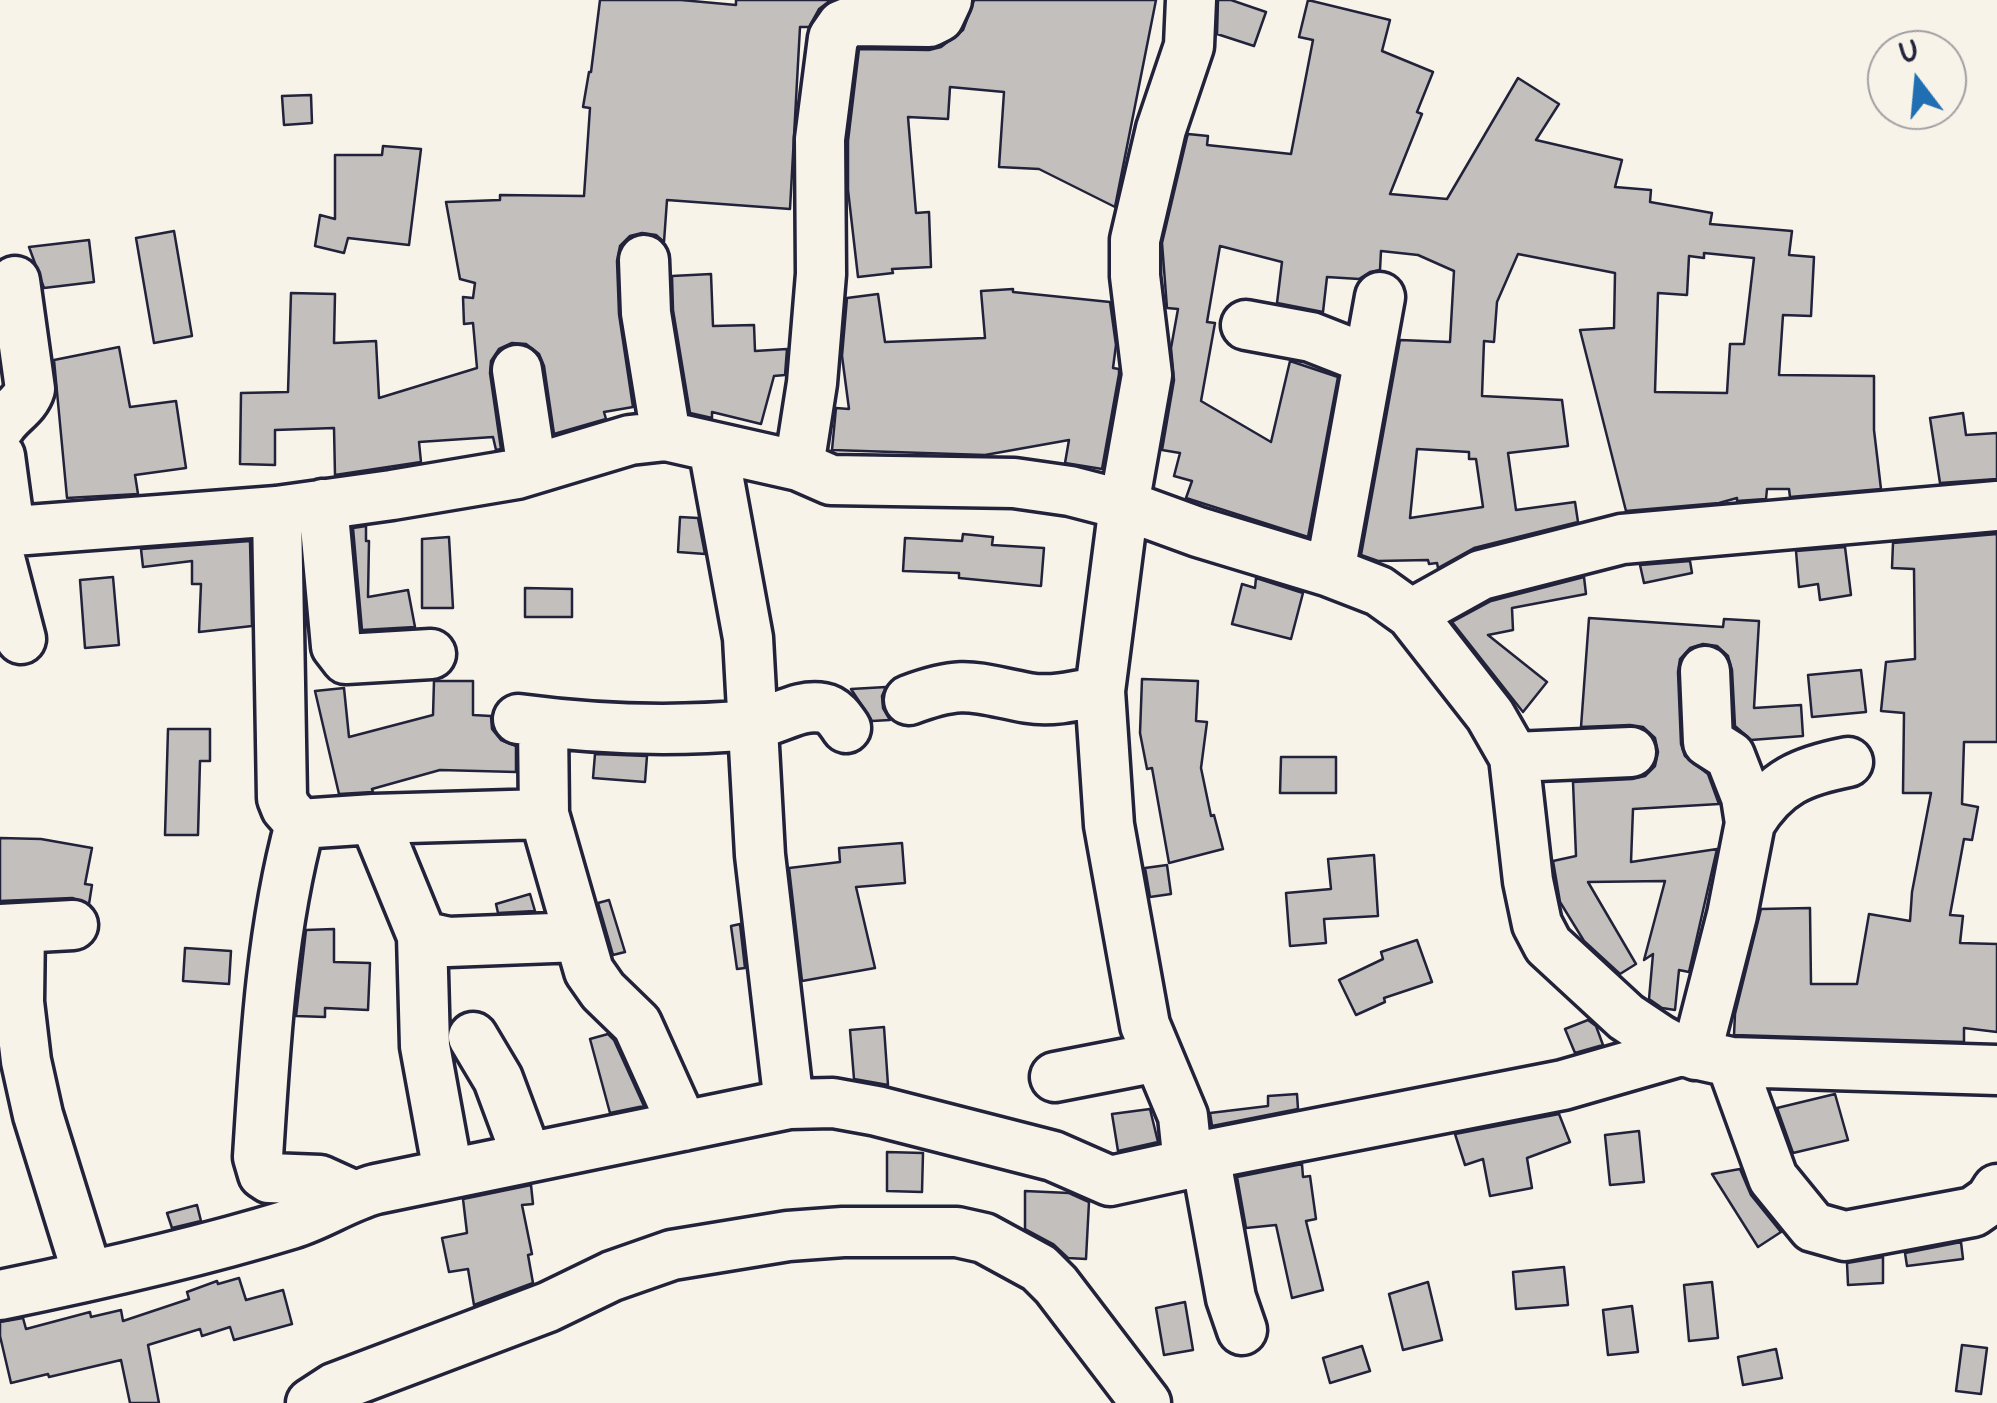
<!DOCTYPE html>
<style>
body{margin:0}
#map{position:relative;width:1997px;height:1403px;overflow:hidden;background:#f7f3e8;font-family:Pangolin,sans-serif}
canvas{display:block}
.north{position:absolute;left:1867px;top:30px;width:100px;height:100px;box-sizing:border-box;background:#f7f3e8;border:2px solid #a29fa3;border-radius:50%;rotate:344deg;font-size:28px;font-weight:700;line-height:40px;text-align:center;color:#22223b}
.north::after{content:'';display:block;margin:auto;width:35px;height:45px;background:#1f6fb2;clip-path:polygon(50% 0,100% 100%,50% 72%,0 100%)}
</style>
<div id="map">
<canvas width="1997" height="1403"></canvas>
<div class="north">U</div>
</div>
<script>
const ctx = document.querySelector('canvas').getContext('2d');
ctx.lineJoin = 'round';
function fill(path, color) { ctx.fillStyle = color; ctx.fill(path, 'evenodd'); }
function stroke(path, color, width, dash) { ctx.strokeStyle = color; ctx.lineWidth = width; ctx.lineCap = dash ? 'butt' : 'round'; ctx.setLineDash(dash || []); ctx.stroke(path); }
const building = new Path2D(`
 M600 0H681L736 5V0H831L819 9 809 27H800L790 209 667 200 664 242 656 235 642 233 630 236 620 246 617 261 619 314 633 407 604 412 606 419 554 434 544 366 539 354 526 344 512 343 499 349 491 361 490 373 501 449 496 450 493 437 419 442 421 462 335 475 334 428 275 430V465L240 464 241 393 288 392 291 293 335 294 334 343 376 341 379 398 477 368 473 323 464 324 463 297 473 298 475 283 460 279 446 202 500 200V195L584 196 590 108 583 107 589 72H591Z
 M974 0H1156L1115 207 1039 169 999 167 1004 92 950 87 948 119 908 117 916 213 929 212 931 267 892 269 893 273 858 277 848 190V141L859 49 929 50 941 47 963 30Z
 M1218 0H1231L1266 12 1254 46 1217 34Z
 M1308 0 1390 20 1382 51 1433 72 1417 112 1422 114 1390 194 1447 199 1518 78 1559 104 1536 140 1622 160 1615 187 1651 190 1650 202 1712 213 1710 224 1792 231 1789 255 1814 257 1811 316 1783 315 1779 375 1874 376V430L1881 489 1790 497 1789 489H1767L1766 499 1737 501V498L1719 503 1626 511 1580 330 1614 328 1615 273 1518 254 1497 302 1494 342 1484 341 1482 396 1562 400 1568 446 1508 453 1516 510 1575 502 1578 522 1474 548 1438 568 1437 563 1429 564 1428 560 1378 561 1361 555 1400 340 1450 342 1454 271 1418 255 1381 251 1380 270 1370 272 1359 279 1327 277 1323 312 1277 303 1282 262 1220 246 1207 322 1215 323 1201 401 1271 442 1290 361 1338 377 1308 537 1186 498 1192 481 1174 476 1180 453 1162 450 1174 380 1171 348 1178 309 1167 308 1162 243 1187 137 1188 134 1208 136 1207 145 1291 154 1313 40 1299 37ZM1704 253 1754 258 1744 344H1730L1727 393 1655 392 1658 293 1687 295 1689 256 1704 258ZM1417 449 1469 452V459H1476L1483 507 1410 518Z
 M311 95 312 123 284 125 282 96Z
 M383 146 421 149 409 245 348 238 344 253 315 246 320 215 335 219V155H382Z
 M174 231 192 336 154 343 136 238Z
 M89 240 94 282 44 288 29 247Z
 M711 274 713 326 754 325 755 351 787 349 785 375 774 376 761 424 712 412V418L690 413 673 310 672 276Z
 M1013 289V292L1110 302 1116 345 1113 368 1119 369V374L1102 469 1065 463 1069 440 985 455 832 450 836 408 849 409 842 356 847 298 878 294 885 342 985 338 981 291Z
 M119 347 130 407 176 401 186 468 135 475 138 494 67 498 54 360Z
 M1963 413 1966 435 1997 433V479L1940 483 1930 418Z
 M680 517 698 518 705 554 678 552Z
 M366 526V541H369L368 597 408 590 415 627 362 630 353 528Z
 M963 534 993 537 992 545 1044 548 1041 586 959 578V573L903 571 905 538 962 541Z
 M1997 534V742H1964L1962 804 1978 807 1972 840 1964 839 1950 915 1963 916 1960 943 1997 944V1032L1964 1028V1042L1734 1035 1735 1014 1761 909 1810 908 1811 984H1857L1869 914 1910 921 1912 892 1931 793H1903L1904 713 1881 711 1886 662 1915 659 1914 569 1892 568 1893 543Z
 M449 537 453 608H422V539Z
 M250 541 252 626 199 632 201 584H192V561L143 567 141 549Z
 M1845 547 1851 595 1820 600 1818 584 1799 587 1796 551Z
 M1690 561 1692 573 1644 583 1640 565Z
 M113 577 119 645 85 648 80 580Z
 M1584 577 1586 594 1512 608 1513 630 1488 635 1547 682 1523 712 1452 622 1491 601Z
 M1256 578 1303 593 1291 639 1232 624 1242 584 1255 588Z
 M525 588 572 589V617H525Z
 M1589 618 1723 627 1724 619 1759 621 1754 708 1801 705 1803 736 1751 740 1735 726 1732 670 1728 656 1717 646 1703 644 1690 648 1680 659 1678 672 1681 744 1685 756 1708 774 1719 804 1633 809 1631 862 1717 849 1689 972 1679 970 1675 1010 1662 1008 1649 999 1653 954 1644 960 1665 881 1588 882 1636 964 1620 974 1584 941 1560 902 1553 861 1576 856 1573 782 1632 779 1645 776 1655 766 1658 752 1655 738 1643 727 1630 725 1581 727Z
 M1861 670 1866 712 1812 717 1808 675Z
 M1142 679 1198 681 1196 721 1207 722 1201 768 1211 816 1214 815 1223 849 1169 863 1152 768 1147 769 1140 733Z
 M434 681H473V715L491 716 492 729 501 740 516 746V772L440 770 372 789 373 792 339 794 315 691 344 688 349 737 433 715Z
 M886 687 882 696 883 708 890 720 872 721 851 689Z
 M168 729H210V761H200L198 835H165Z
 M595 754 647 756 645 782 593 778Z
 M1281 757H1336V793H1280Z
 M0 838 41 839 92 848 85 884 92 885 89 904 72 898 0 901Z
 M902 843 905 883 856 887 875 968 802 981 789 868 840 862 839 848Z
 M1374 855 1378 916 1324 919 1326 943 1290 946 1286 893 1331 889 1328 859Z
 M1167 865 1171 894 1150 897 1145 868Z
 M530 894 535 911 498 913 496 904Z
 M609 900 625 952 613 955 598 903Z
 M740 924 745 968 737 969 731 926Z
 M334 929V962L370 963 368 1010 325 1008V1017L296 1016 306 930Z
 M1417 940 1432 982 1384 998 1385 1002 1356 1015 1339 980 1383 959 1381 952Z
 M185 948 231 951 229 984 183 981Z
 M1588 1020 1596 1026 1603 1045 1575 1053 1565 1029Z
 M884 1027 888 1085 854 1079 850 1030Z
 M608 1034 614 1040 644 1106 610 1113 590 1039Z
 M1297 1094 1298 1109 1212 1126 1210 1113 1268 1106V1096Z
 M1835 1094 1848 1140 1793 1153 1777 1108Z
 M1150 1109 1158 1142 1118 1151 1112 1114Z
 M1559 1114 1570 1142 1527 1158 1532 1188 1490 1196 1483 1159 1465 1165 1455 1134Z
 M1639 1131 1644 1182 1610 1185 1605 1135Z
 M887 1152 923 1153 922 1192 887 1191Z
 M1302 1164 1303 1177 1310 1176 1316 1219 1306 1221 1323 1290 1292 1298 1276 1225 1246 1228 1237 1177Z
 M1740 1169 1751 1195 1781 1232 1758 1247 1712 1174Z
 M531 1185 533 1204 522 1205 532 1254 528 1255 533 1283 474 1305 468 1269 449 1272 442 1238 467 1233 463 1199Z
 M1025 1191 1069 1193 1089 1202 1086 1259 1068 1258 1053 1244 1025 1229Z
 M197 1205 201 1221 172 1228 167 1213Z
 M1961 1242 1963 1259 1907 1266 1905 1253Z
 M1883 1257V1283L1848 1285 1847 1263Z
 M1564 1267 1568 1305 1516 1309 1513 1272Z
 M239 1278 246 1300 283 1290 292 1324 234 1340 230 1327 202 1336 200 1329 148 1345 159 1403H130L121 1360 49 1377 48 1374 11 1383 0 1336V1322L23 1318 26 1329 90 1312 91 1317 121 1310 123 1321 189 1299 187 1292 217 1281 218 1284Z
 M1428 1282 1442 1340 1403 1350 1389 1294Z
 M1712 1282 1718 1338 1689 1341 1684 1285Z
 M1185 1302 1193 1350 1164 1355 1156 1308Z
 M1632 1306 1638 1352 1608 1355 1603 1310Z
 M1962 1345 1987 1348 1981 1394 1956 1391Z
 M1362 1346 1370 1371 1330 1383 1323 1358Z
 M1776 1349 1782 1378 1743 1385 1738 1357Z`);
const minor = new Path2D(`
 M644 260 646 313 666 436
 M1246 325 1311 337 1367 359
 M517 370 532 469
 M0 427C9 412 25 406 30 389L15 281
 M713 447 748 638 760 855 789 1104
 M0 456 10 530
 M799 466 812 383 821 274 820 139 833 38 842 25 852 21 929 22 939 17 947 0
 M323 504 336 646 346 659 431 654
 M277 511 282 798 286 808 300 824C271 931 265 1046 258 1157L263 1174 269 1178 320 1180 353 1195
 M0 532 277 511 392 495 517 474 630 440 666 436 799 466 831 480 1014 483 1070 491 1124 505 1198 532 1330 572 1379 591 1411 614 1490 715 1514 757 1528 881 1537 924 1548 945 1626 1017 1659 1039 1681 1051 1731 1062 1997 1070
 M0 558 21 639
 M1330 572 1380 297
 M1411 614 1481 575 1622 539 1997 506
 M909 700C965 679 974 688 1028 698 1052 702 1076 696 1100 691
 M518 719C593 729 674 732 749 725 774 723 797 703 823 708 834 710 840 719 846 728
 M543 722 544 814 589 971 603 991 637 1024 683 1126
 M1514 757 1631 752
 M374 819 544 814
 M1750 823C1775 782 1802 771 1848 762
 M300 824 374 819 422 936 448 942 579 937
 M20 928 19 1002 26 1061 38 1115 88 1276
 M0 929 73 925
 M422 936 425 1046 448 1172
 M473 1037 498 1079 527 1157
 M1696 1055 1732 915 1750 823 1746 797 1730 756 1708 742 1705 671
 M1731 1062 1773 1178 1813 1227 1845 1236 1973 1212 1990 1200 1997 1189
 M1055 1077 1158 1057
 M1205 1155 1231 1298 1242 1330
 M1188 1164 1183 1116 1145 1025 1109 825 1100 691 1124 505 1147 375 1135 276V240L1161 129 1189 46 1191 0
 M0 1295C98 1275 196 1253 291 1224 321 1215 346 1197 376 1189L789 1104 833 1103 877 1111 1053 1156 1110 1181 1188 1164 1205 1155 1563 1085 1681 1051
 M311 1403 334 1388 548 1307 612 1276 672 1255 788 1236 843 1232H957L984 1238 1039 1268 1056 1285 1146 1403`);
fill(building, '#c2bfbd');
stroke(building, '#22223b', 2.5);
stroke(minor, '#22223b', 55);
stroke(minor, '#f7f3e8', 48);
</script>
